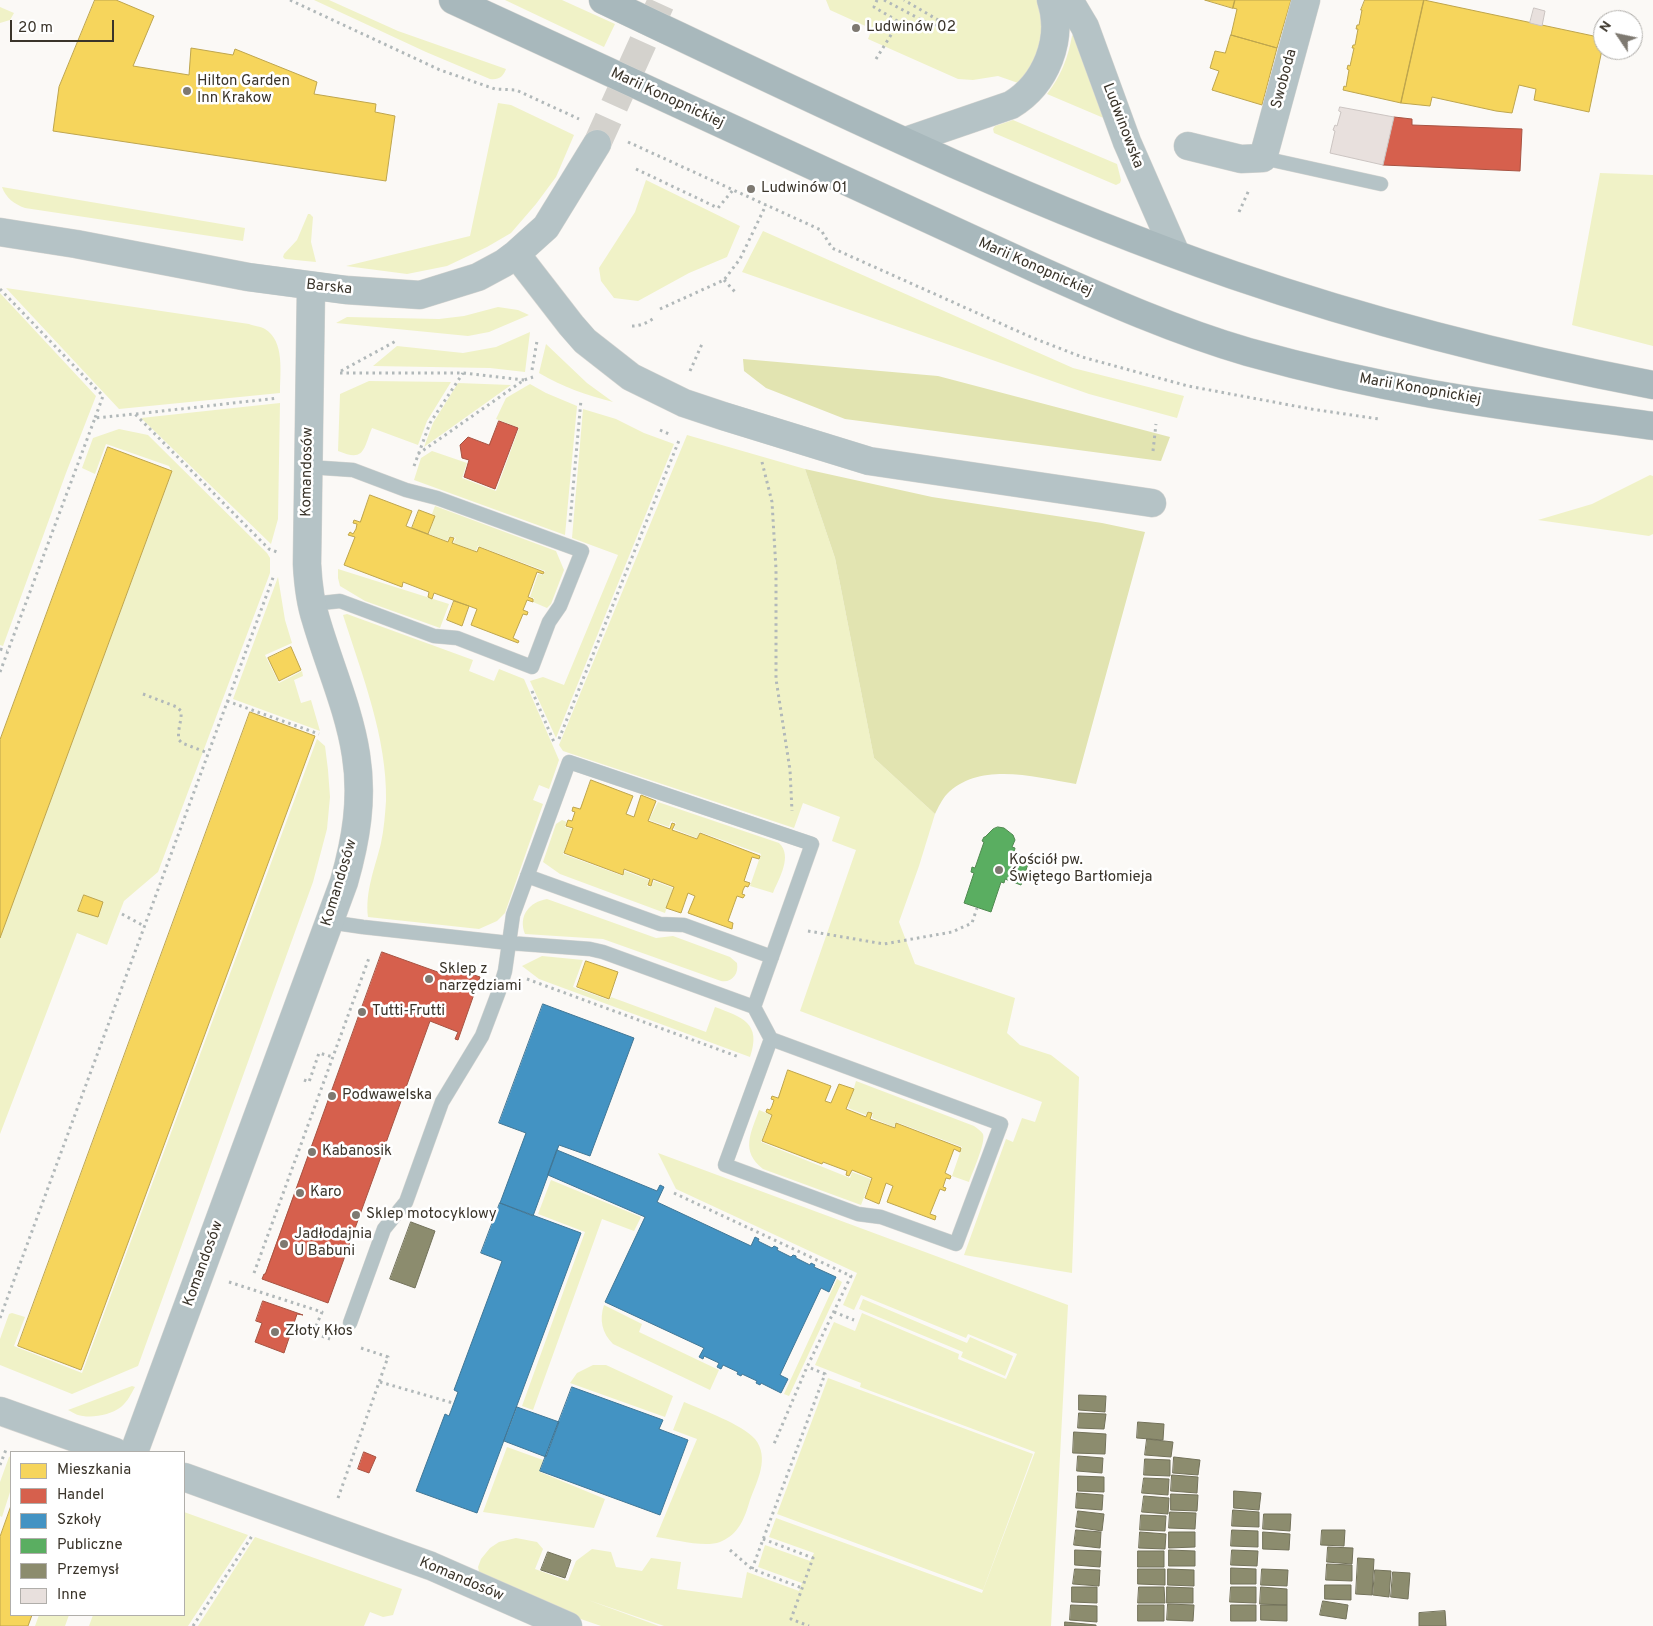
<!DOCTYPE html>
<meta charset="utf-8">
<style>
body{margin:0}
#map{position:relative;width:1653px;height:1626px;overflow:hidden;background:#fbf9f6;font-family:Overpass,sans-serif}
canvas{display:block}
.legend{position:absolute;left:10px;top:1451px;width:175px;height:165px;box-sizing:border-box;background:#fff;border:1px solid #b0aeaa;margin:0;padding:6px 9px;list-style:none;font-size:15px;color:#3a342a}
.legend li{display:flex;align-items:center;gap:10px;height:25px}
.legend b{width:25px;border:1px solid #b0aeaa}
.north{position:absolute;left:1593px;top:10px;width:50px;height:50px;box-sizing:border-box;background:#fff;border:1px solid #b0aeaa;border-radius:50%;rotate:304deg;font-size:14px;font-weight:700;line-height:20px;text-align:center;color:#3a342a}
.north::after{content:'';display:block;margin:auto;width:18px;height:22px;background:#7e7971;clip-path:polygon(50% 0,100% 100%,50% 72%,0 100%)}
.scale{position:absolute;left:10px;top:20px;width:104px;height:22px;box-sizing:border-box;border:2px solid #3a342a;border-top:0;padding-left:6px;font-size:15px;line-height:18px;white-space:nowrap;color:#3a342a;-webkit-text-stroke:4px #fff;paint-order:stroke}
</style>
<div id="map">
<canvas width="1653" height="1626"></canvas>
<ul class="legend">
<li><b style="height:14px;background:#f6d55c"></b>Mieszkania</li>
<li><b style="height:14px;background:#d6604d"></b>Handel</li>
<li><b style="height:14px;background:#4393c3"></b>Szkoły</li>
<li><b style="height:14px;background:#5aae61"></b>Publiczne</li>
<li><b style="height:14px;background:#8c8c6e"></b>Przemysł</li>
<li><b style="height:14px;background:#e8e0dd"></b>Inne</li>
</ul>
<div class="north">N</div>
<div class="scale">20 m</div>
</div>
<script>
const ctx = document.querySelector('canvas').getContext('2d');
ctx.lineJoin = 'round';
function fill(path, color) { ctx.fillStyle = color; ctx.fill(path, 'evenodd'); }
function stroke(path, color, width, dash) { ctx.strokeStyle = color; ctx.lineWidth = width; ctx.lineCap = dash ? 'butt' : 'round'; ctx.setLineDash(dash || []); ctx.stroke(path); }
function write(font, color, halo, rows, align = 'center') {
  ctx.font = font + ' Overpass,sans-serif'; ctx.lineWidth = 5; ctx.setLineDash([]); ctx.textBaseline = 'middle'; ctx.strokeStyle = halo; ctx.fillStyle = color; for (const [text, x, y, turn = 0] of rows) {
    ctx.save(); ctx.translate(x, y); ctx.rotate((+turn || 0) * Math.PI / 180); ctx.textAlign = isNaN(turn) ? turn : align; if (halo) ctx.strokeText(text, 0, 0); ctx.fillText(text, 0, 0); ctx.restore();
  }
}
const green = new Path2D(`
 M314 0H329L398 31 506 69C503 77 499 80 490 79L426 52Z
 M505 0H562L615 24 604 47Z
 M826 0H1037L1041 12 1045 42 1021 84 998 76 973 80 958 79 868 39 872 29 830 10Z
 M0 7 14 13 10 20 0 23Z
 M1074 34 1106 119 1047 94C1061 76 1068 58 1072 36Z
 M498 103 511 105 574 135 556 177 536 204 511 233 487 247 447 266 407 274 346 266 470 236Z
 M1013 120 1117 164 1121 180 1120 183 1116 185 994 133 993 129 995 126Z
 M1600 173 1653 175V346L1572 325Z
 M646 180 740 226 727 257 689 273 638 301 614 298 601 281 599 268 635 212Z
 M2 187 245 228 243 241 25 208C14 204 6 198 2 187Z
 M308 214H310L313 217 311 242 316 262 285 259 283 257 284 254 297 240Z
 M763 231 1073 368 1184 396 1177 418 1089 394 742 272Z
 M6 288 249 324C254 326 260 326 265 329 285 341 280 373 280 393L119 409Z
 M0 293 96 396 66 473 3 646 0 645Z
 M498 307 518 310 529 315 489 332 468 336 336 323 347 317 439 319 464 316Z
 M530 332 525 372 490 368 373 366 397 346 463 353 496 347Z
 M546 344 587 383 613 402C586 395 563 387 539 373Z
 M369 381 451 382 427 421 418 445 372 428C363 450 365 462 338 451L340 394Z
 M458 383 511 385 424 447 433 423Z
 M530 384 546 393 577 406 565 535 414 480 421 458 432 451 467 463 462 478 496 491 519 428 496 419 506 398Z
 M280 403 278 519 271 544 141 418Z
 M583 409 616 419 644 433 674 444 556 738 530 681 543 677 564 685 618 555 572 538Z
 M119 429 148 435 267 553 270 558V573L158 872 124 901 107 945 77 933 0 1134V938L172 472 169 466 106 444 95 474 82 468 93 438Z
 M687 435 805 469 835 558 874 758 935 814 919 866 899 922 915 964 1015 998 1007 1033 1020 1045 1051 1055 1079 1077 1072 1273 964 1255 1006 1139 1013 1142 1022 1118 1035 1122 1042 1102 800 1011 856 850 832 841 840 817 803 803 794 828 563 751 559 745Z
 M1650 475 1653 476V534L1649 536 1538 520 1592 504Z
 M435 506 556 551 564 570 551 604 547 608 533 602 534 598 530 597 538 574 543 575 545 571 478 546 476 551 453 543 456 538 450 536 447 541 429 534 435 516 432 514Z
 M338 569 449 604 440 628 365 601 340 586 338 578Z
 M278 577 285 620 292 643 265 655 279 683 302 671 303 676 294 680 301 703 311 700 320 731 233 699Z
 M347 614 473 660 469 671 494 681 499 669 524 679 559 760 549 789 539 785 533 800 543 804 505 913 497 921 479 929 368 917C365 891 375 868 381 843 384 829 385 815 386 801 387 737 362 675 343 615Z
 M317 739 325 746 328 770 330 797 327 829 313 882 138 1366 72 1394 0 1365V1339L9 1314 12 1313 25 1317 14 1346 82 1373Z
 M658 802 779 843C793 856 779 878 773 893L750 886 761 854 700 832 697 838 674 829 676 823 671 821 669 827 649 820Z
 M562 820 567 822 565 827 572 829 563 854 623 876 625 871 649 880 647 886 651 887 654 881 673 888 665 913 560 874 543 862 556 824Z
 M547 899 656 938 673 936 730 957 737 963C739 974 732 983 721 981L603 939 525 934C518 916 529 902 547 899Z
 M542 956 583 960 573 987 609 1000 611 997 706 1032 715 1007C742 1017 762 1023 750 1057L539 979 522 966Z
 M856 1081 974 1126C977 1128 981 1131 983 1134 986 1143 972 1173 969 1182L952 1176 962 1147 896 1122 894 1127 872 1118 873 1113 868 1111 866 1115 848 1108Z
 M759 1110 771 1115 761 1142 850 1178 852 1172 871 1179 861 1205 763 1169C740 1151 751 1133 759 1110Z
 M658 1153 1068 1305 1051 1626H664L588 1600 659 1626H601L491 1588 480 1576 478 1567 481 1559 490 1548 499 1542 516 1538 537 1542 543 1549 535 1569 568 1581 576 1561 592 1549 611 1552 616 1567 642 1571 651 1558 681 1562 677 1589 742 1598 747 1572 799 1591 802 1583 758 1567 765 1545 810 1561 814 1553 769 1537 776 1518 982 1593 1035 1452 860 1387 861 1383 815 1365 834 1322 855 1331 862 1313 959 1354 958 1359 1006 1379 1017 1354 968 1334 966 1338 861 1295 854 1310 843 1305 857 1273 676 1189Z
 M551 1180 641 1217 634 1231 602 1219 533 1410 522 1406 585 1232 538 1214Z
 M837 1279 842 1282 789 1396 784 1394Z
 M863 1299 967 1343 970 1337 1013 1356 1005 1376 961 1357 963 1352 859 1309Z
 M604 1305 642 1324 639 1332 719 1370 710 1390 613 1344C602 1333 599 1320 604 1305Z
 M593 1365H606L673 1396 665 1417 570 1383 577 1373Z
 M828 1378 1033 1454 983 1590 777 1514Z
 M132 1386 135 1387C131 1394 128 1401 121 1407 112 1414 95 1418 83 1416 78 1416 72 1412 68 1410Z
 M684 1402C702 1410 742 1424 755 1439 770 1458 757 1481 750 1500 747 1510 744 1520 738 1528 733 1535 727 1539 720 1542 704 1548 673 1539 656 1537L697 1439 673 1430Z
 M507 1447 543 1460 540 1472 605 1499 594 1528 483 1512Z
 M11 1456V1489L2 1517 0 1516V1482L9 1457Z
 M184 1512 248 1535 188 1626H89L93 1615H184Z
 M255 1537 402 1589 393 1615 383 1617 370 1612 364 1626H198Z
 M39 1615H69L65 1626H35Z`);
const forest = new Path2D(`
 M743 359 938 376 1170 437 1161 461 845 419 766 388 744 371Z
 M805 469 932 497 1102 523 1145 532 1076 784C1036 777 979 761 947 794 942 799 938 808 935 814L874 758 835 558Z`);
const homes = new Path2D(`
 M95 0H116L154 16 133 66 189 75 191 48 233 55 235 49 317 82 314 94 376 104 375 112 395 116 386 181 53 131 59 87Z
 M1205 0H1235L1233 8Z
 M1235 0H1291L1277 48 1231 35 1237 9 1233 8Z
 M1365 0H1424L1401 103 1343 90 1344 86 1346 87 1349 70 1347 69 1348 65 1350 66 1354 48H1352L1353 45H1355L1358 29H1356L1357 25H1359L1362 10H1361Z
 M1424 0 1603 38V45L1589 112 1534 100 1536 89 1519 85 1512 113 1496 111 1432 97 1430 106 1401 103Z
 M1231 35 1277 48 1262 105 1212 90 1219 71 1210 68 1215 51 1225 53Z
 M108 447 172 471 0 938V740Z
 M370 495 412 511 406 526 448 542 450 537 454 538 452 543 477 552 479 547 544 572 543 574 537 572 528 597 533 599V602L527 600 523 610 528 612 527 615 523 614 513 638 519 641 518 643 471 625 477 609 434 593 432 599 428 597 429 592 403 582 402 587 344 565 355 537 348 535 350 532 353 534 356 529 357 524 353 523 354 520 360 522Z
 M419 510 435 516 428 534 412 528Z
 M454 601 469 606 462 626 447 620Z
 M291 647 301 670 279 681 268 658Z
 M250 712 315 736 81 1370 18 1346Z
 M591 780 633 796 626 814 634 817 641 795 656 801 648 821 670 829 672 823 675 824 672 830 697 839 700 833 760 856 759 859 752 857 744 881 750 883 748 887 745 886 743 890 742 894 745 895 743 898 737 896 728 921 733 923 732 929 688 913 695 896 688 893 681 913 666 908 674 887 653 879 651 886 648 885 650 879 624 869 623 875 564 853 573 828 566 826 568 820 572 821 575 812 572 811 573 807 580 809Z
 M84 895 103 902 98 917 78 911Z
 M586 961 618 972 609 999 577 987Z
 M788 1070 831 1086 825 1101 831 1103 839 1084 854 1089 846 1109 866 1117 868 1112 872 1113 870 1119 895 1128 896 1123 961 1148 960 1152 954 1149 945 1173 951 1176 950 1179 946 1178 943 1187 946 1188 945 1191 940 1189 930 1214 936 1216 935 1220 887 1202 893 1186 886 1183 879 1204 865 1198 872 1178 852 1170 849 1176 846 1175 847 1171 823 1162 822 1164 762 1141 772 1115 766 1112 767 1109 770 1110 772 1106 774 1100 771 1099 772 1096 778 1098Z
 M11 1506V1615H32L28 1626H0V1537Z`);
const shops = new Path2D(`
 M1394 117 1412 119V125L1522 129 1520 171 1383 165Z
 M499 421 518 428 495 489 464 477 469 460 462 458 460 445 468 437 489 445Z
 M382 952 446 975 448 969 445 967V965L480 977 458 1040 455 1039 458 1032 430 1021 328 1303 262 1279 264 1274H265Z
 M263 1301 303 1315 297 1314 284 1353 255 1342 262 1323 256 1321Z
 M364 1452 376 1457 369 1473 358 1469Z`);
const schools = new Path2D(`
 M543 1004 634 1038 590 1156 559 1145 533 1216 500 1203 526 1133 499 1123Z
 M557 1150 657 1191 660 1185 664 1187 657 1202 751 1246 755 1237 759 1239 758 1241 772 1248 774 1246 778 1248 777 1250 791 1257 793 1255 796 1256V1258L810 1265 811 1263 815 1265 814 1267 836 1277 829 1292 821 1288 780 1375 788 1379 781 1393 761 1383 760 1385 756 1383 757 1381 742 1374 741 1376 737 1374 738 1372 723 1365 721 1369 717 1367 719 1363 704 1356 703 1359 699 1357 704 1348 605 1302 645 1217 548 1175Z
 M500 1203 581 1233 477 1513 416 1491 445 1414 449 1416 458 1392 454 1390 502 1261 481 1253Z
 M572 1387 663 1420 659 1429 688 1440 660 1515 540 1471Z
 M517 1407 559 1422 546 1457 504 1441Z`);
const public = new Path2D(`
 M998 827 1004 828 1013 835 1015 840 1012 847 1015 848 1014 853 1030 858 1021 885 1005 879 1004 883 1001 882 991 912 964 903 974 873 971 872 972 867 975 868 984 842 982 841 984 837H985L993 829Z`);
const industry = new Path2D(`
 M411 1222 435 1231 415 1288 390 1279Z
 M1079 1395 1106 1396 1105 1412 1079 1410Z
 M1079 1413 1106 1414 1104 1429 1078 1428Z
 M1138 1422 1164 1424 1163 1440 1137 1438Z
 M1074 1432 1106 1434 1105 1454 1073 1453Z
 M1147 1439 1173 1442 1171 1457 1145 1455Z
 M1078 1456 1103 1458 1102 1473 1077 1471Z
 M1174 1457 1200 1460 1198 1475 1173 1473Z
 M1145 1459 1170 1460V1476L1144 1475Z
 M1172 1475 1198 1477 1197 1493 1171 1491Z
 M1078 1476 1104 1477V1492L1078 1491Z
 M1144 1478 1169 1479 1168 1495 1142 1493Z
 M1234 1491 1261 1493 1259 1510 1234 1508Z
 M1077 1493 1103 1495 1102 1510 1076 1508Z
 M1171 1494 1198 1495 1197 1511 1171 1510Z
 M1144 1496 1169 1498 1168 1514 1142 1512Z
 M1233 1510 1259 1512V1527L1232 1526Z
 M1078 1511 1104 1514 1102 1531 1076 1527Z
 M1170 1512 1196 1513 1195 1529 1169 1528Z
 M1264 1514H1291L1290 1531 1263 1529Z
 M1141 1515 1166 1516 1165 1531 1140 1530Z
 M1076 1530 1101 1532 1100 1548 1074 1545Z
 M1232 1530 1258 1531V1547L1231 1546Z
 M1322 1530H1345L1344 1546 1321 1545Z
 M1140 1532 1166 1534 1165 1549 1139 1548Z
 M1169 1532H1195V1547L1169 1548Z
 M1263 1532 1290 1534 1289 1550 1263 1549Z
 M1328 1547 1353 1548 1352 1564 1327 1562Z
 M1075 1550 1101 1551 1100 1567 1075 1565Z
 M1169 1550 1195 1551V1566H1169Z
 M1232 1550 1258 1551 1257 1566 1231 1565Z
 M1138 1551H1164V1567H1138Z
 M548 1552 571 1560 565 1578 541 1570Z
 M1358 1558 1374 1559 1372 1595 1356 1594Z
 M1327 1564 1352 1565V1581L1326 1580Z
 M1231 1568 1256 1569V1584H1231Z
 M1075 1569 1100 1570 1099 1586 1073 1584Z
 M1138 1569H1165V1585L1138 1584Z
 M1168 1569 1194 1570V1586L1168 1585Z
 M1262 1569 1288 1570 1287 1586 1261 1585Z
 M1375 1570 1391 1571 1389 1597 1373 1595Z
 M1393 1572 1410 1573 1408 1599 1391 1597Z
 M1325 1585H1351V1600L1325 1599Z
 M1072 1587H1097V1603L1072 1602Z
 M1139 1587H1164L1165 1603H1138Z
 M1167 1587 1193 1588V1603H1167Z
 M1231 1587H1256V1603L1230 1602Z
 M1261 1587 1287 1589V1605L1260 1604Z
 M1323 1601 1348 1605 1346 1619 1320 1615Z
 M1168 1604 1194 1605 1193 1621 1167 1620Z
 M1071 1605 1097 1606V1622L1070 1620Z
 M1138 1605H1164V1621H1138Z
 M1231 1605H1256V1621H1231Z
 M1261 1605H1287V1621L1261 1620Z
 M1445 1611 1446 1626H1419V1613Z
 M1065 1622 1096 1625V1626H1065Z`);
const building = new Path2D(`
 M1534 8 1545 11 1542 26 1530 23Z
 M1340 107 1394 117 1383 165 1330 153 1335 131 1333 130 1335 125 1337 126 1341 112 1339 111Z`);
const streetTunnel = new Path2D(`
 M597 144 662 0`);
const path = new Path2D(`
 M290 0 440 70 495 89 516 90 579 119
 M884 0 935 27 938 20 904 0
 M876 59 899 22 874 7 877 0
 M628 142 821 230 832 248 1033 338 1082 357 1188 386 1311 409 1379 419
 M636 169 718 208 733 190
 M1239 212 1249 190
 M724 280 736 293
 M0 289 103 396 95 418
 M660 309 724 280 740 259 766 205
 M632 326C640 326 647 323 654 318
 M532 370 537 341
 M341 371 396 341
 M690 371 702 344
 M340 373H463L524 380
 M136 414 278 398
 M660 430 669 434
 M1153 451 1156 424
 M418 454 524 380 533 377
 M762 462 772 502 776 569V679L790 770 792 811
 M414 466 430 423 463 373
 M570 522 581 400
 M0 649 7 651
 M0 672 95 418 135 414 269 549 277 552
 M532 691 554 742
 M143 694 177 707 181 711C182 721 177 730 179 740L182 743 208 753
 M227 701 319 734
 M559 739 680 438
 M122 914 144 926
 M808 931 884 944 952 932 972 923 977 908
 M527 979 739 1057
 M304 1080 309 1082 319 1053 333 1057
 M674 1193 851 1276 807 1367 774 1444
 M254 1273 369 958
 M229 1282 322 1312 313 1333 330 1339
 M834 1312 854 1320
 M0 1318 274 575
 M380 1382 453 1403
 M0 1465 7 1447
 M338 1498 388 1357 358 1347
 M763 1539 813 1558 791 1619 809 1626
 M730 1550 752 1569 802 1588
 M752 1569 825 1374 808 1367
 M193 1626 252 1536`);
const lane = new Path2D(`
 M1263 158 1381 184
 M308 467 353 470 406 490 437 498 582 551 560 606 549 622 532 667 457 638 434 636 340 601 312 604
 M527 876 660 924 684 925 772 957
 M329 922 363 927 509 943 590 949 603 952 754 1007 771 1039 1001 1124 956 1244 881 1217 858 1214 725 1165 771 1039
 M350 1323 384 1229 406 1202 442 1102 482 1036 499 991 505 971 513 915 569 762 812 844 754 1007`);
const street = new Path2D(`
 M1069 0 1085 27 1127 142 1176 254
 M906 141 1011 105C1046 84 1064 39 1051 0
 M1188 146 1241 159 1263 158 1306 0
 M0 232 76 244 248 277 346 290 420 295 478 277 504 263 516 254 546 227 597 144
 M516 254 571 325 585 341 631 377 684 403 723 416 869 461 1152 503
 M0 1411 115 1452
 M134 1452 344 882C356 840 363 799 356 755 349 709 329 665 316 620 310 602 308 583 307 564L311 287
 M184 1477 431 1566 568 1626`);
const primary = new Path2D(`
 M453 0 1037 269C1106 300 1176 331 1248 352 1309 369 1371 383 1432 394 1505 407 1580 416 1653 426
 M603 0C810 98 1016 200 1233 275 1370 322 1511 358 1653 385`);
const markers = [
 [856,28,5,"#7e7971"],
 [187,91,5,"#7e7971"],
 [751,189,5,"#7e7971"],
 [999,870,5,"#7e7971"],
 [429,979,5,"#7e7971"],
 [362,1012,5,"#7e7971"],
 [332,1096,5,"#7e7971"],
 [312,1152,5,"#7e7971"],
 [300,1193,5,"#7e7971"],
 [356,1215,5,"#7e7971"],
 [284,1244,5,"#7e7971"],
 [275,1332,5,"#7e7971"]
];
const poiNames = [
 ["Ludwinów 02",866,28],
 ["Hilton Garden",197,82],
 ["Inn Krakow",197,99],
 ["Ludwinów 01",761,189],
 ["Kościół pw.",1009,861],
 ["Świętego Bartłomieja",1009,878],
 ["Sklep z",439,970],
 ["narzędziami",439,987],
 ["Tutti-Frutti",372,1012],
 ["Podwawelska",342,1096],
 ["Kabanosik",322,1152],
 ["Karo",310,1193],
 ["Sklep motocyklowy",366,1215],
 ["Jadłodajnia",294,1235],
 ["U Babuni",294,1252],
 ["Złoty Kłos",285,1332]
];
const streetNames = [
 ["Swoboda",1285,79,-75],
 ["Marii Konopnickiej",667,99,25],
 ["Ludwinowska",1122,126,69],
 ["Marii Konopnickiej",1035,268,24],
 ["Barska",329,288,6],
 ["Marii Konopnickiej",1420,390,10],
 ["Komandosów",308,472,-89],
 ["Komandosów",340,883,-73],
 ["Komandosów",204,1264,-70],
 ["Komandosów",461,1580,23]
];
fill(green, '#f0f2c7');
fill(forest, '#e2e4b1');
fill(homes, '#f6d55c');
stroke(homes, '#bea54d', 1);
fill(shops, '#d6604d');
stroke(shops, '#a75342', 1);
fill(schools, '#4393c3');
stroke(schools, '#407695', 1);
fill(public, '#5aae61');
stroke(public, '#508950', 1);
fill(industry, '#8c8c6e');
stroke(industry, '#73725a', 1);
fill(building, '#e8e0dd');
stroke(building, '#cbc4c1', 1);
stroke(streetTunnel, '#d4d2cd', 28, [28, 14]);
stroke(lane, '#d7d6d2', 15);
stroke(street, '#d7d6d2', 29);
stroke(primary, '#d7d6d2', 29);
stroke(path, '#b1b8b9', 3, [2.5, 4]);
stroke(lane, '#b5c3c6', 14);
stroke(street, '#b5c3c6', 28);
stroke(primary, '#a8b8bc', 28);
for (const [x, y, r, color] of markers) { const dot = new Path2D(); dot.arc(x, y, r, 0, 2 * Math.PI); ctx.fillStyle = color; ctx.fill(dot); stroke(dot, '#fff', 2); }
write('15px', '#3a342a', '#fff', poiNames, 'left');
write('15px', '#3a342a', '#fff', streetNames);
</script>
